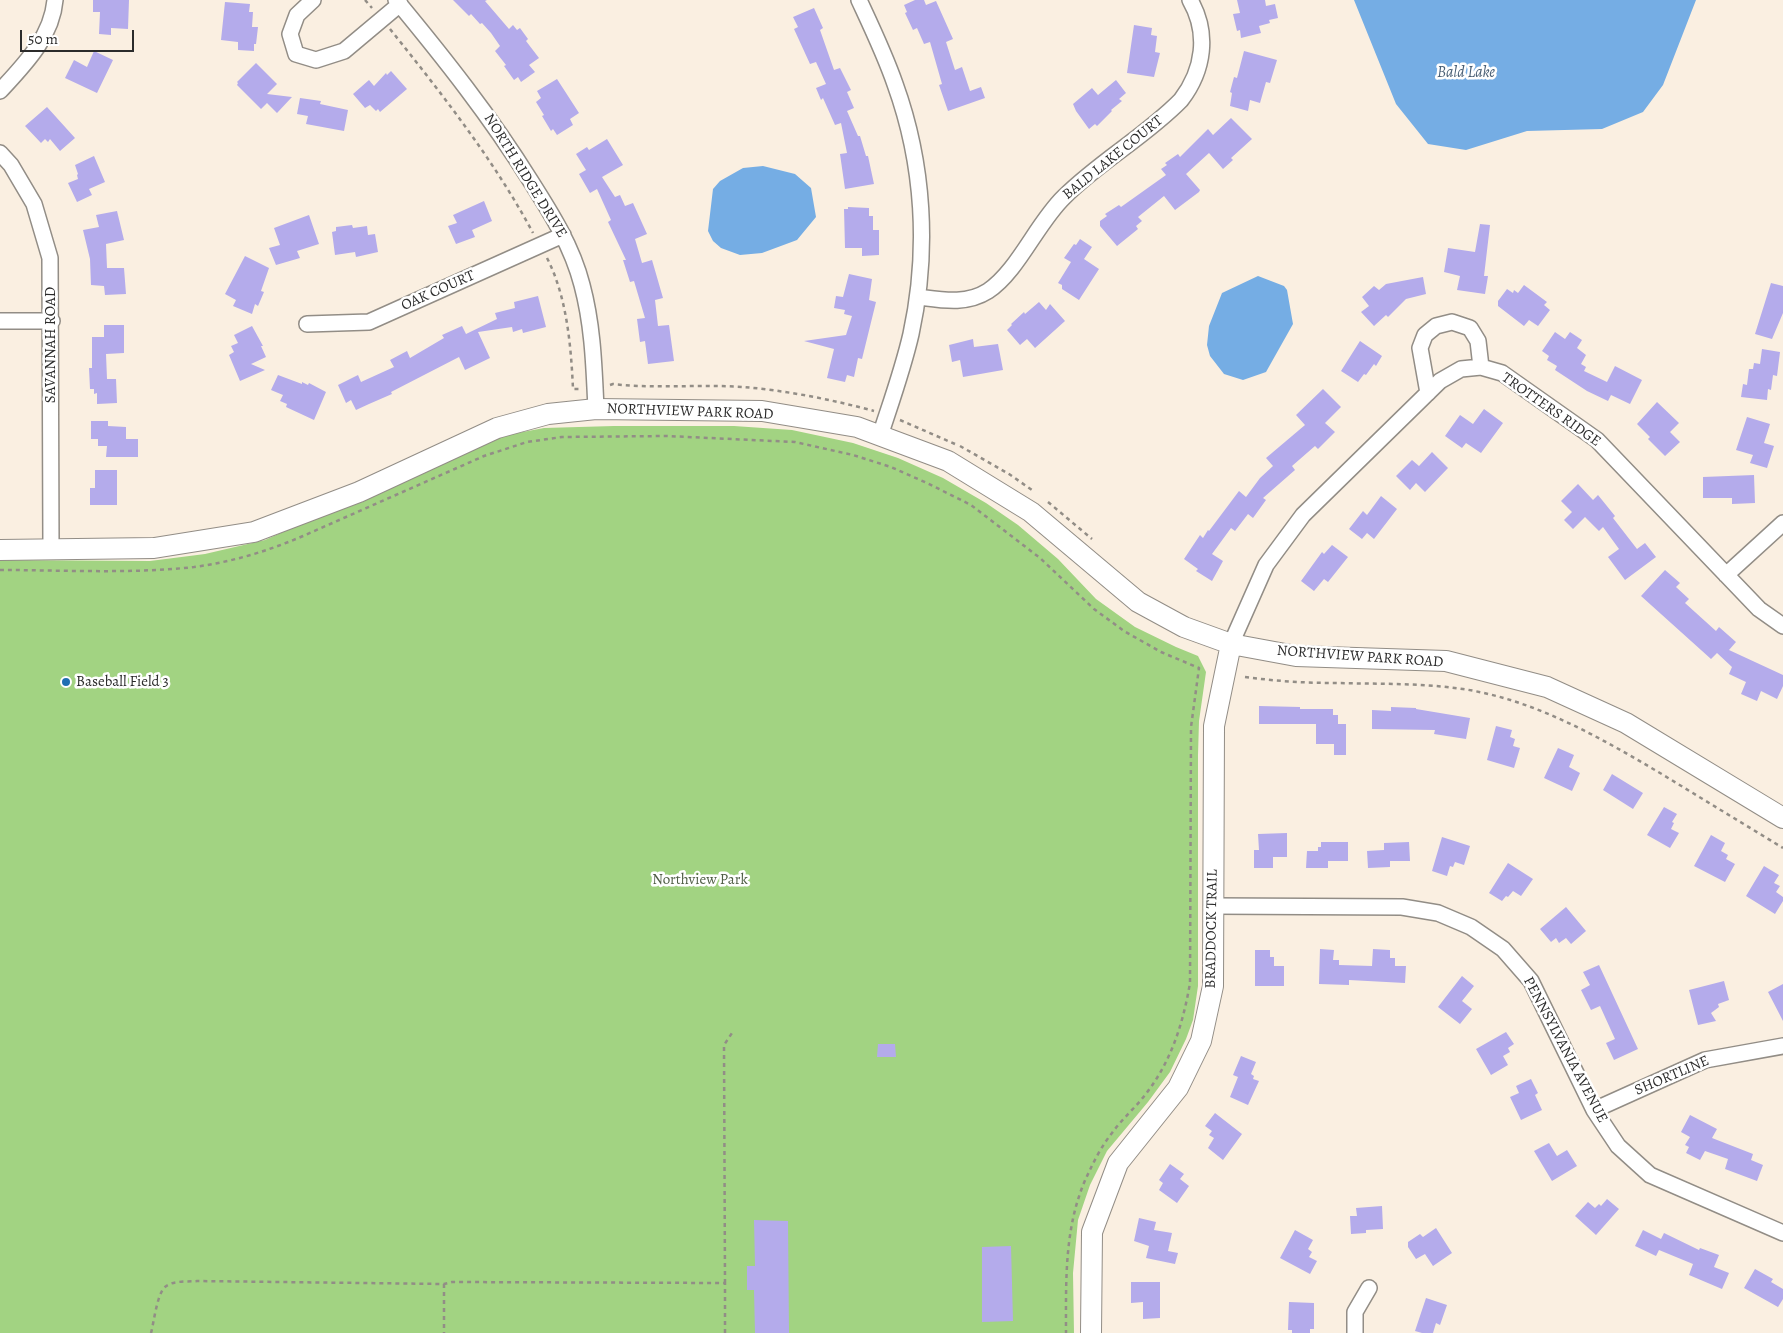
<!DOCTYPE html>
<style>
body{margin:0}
#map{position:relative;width:1783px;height:1333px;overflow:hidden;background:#faefe1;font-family:Alegreya,serif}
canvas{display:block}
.scale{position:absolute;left:20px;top:30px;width:114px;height:22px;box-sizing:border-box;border:2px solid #2b2b2b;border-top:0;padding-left:6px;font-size:15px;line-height:18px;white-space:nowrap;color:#2b2b2b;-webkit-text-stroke:4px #fff;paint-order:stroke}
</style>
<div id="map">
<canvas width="1783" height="1333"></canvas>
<div class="scale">50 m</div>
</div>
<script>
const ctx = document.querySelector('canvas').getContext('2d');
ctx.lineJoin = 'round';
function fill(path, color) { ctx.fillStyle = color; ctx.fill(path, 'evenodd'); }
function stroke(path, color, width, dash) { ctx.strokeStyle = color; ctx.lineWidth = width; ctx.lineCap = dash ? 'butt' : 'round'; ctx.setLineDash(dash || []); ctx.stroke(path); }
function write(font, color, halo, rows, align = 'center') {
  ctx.font = font + ' Alegreya,serif'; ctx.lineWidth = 5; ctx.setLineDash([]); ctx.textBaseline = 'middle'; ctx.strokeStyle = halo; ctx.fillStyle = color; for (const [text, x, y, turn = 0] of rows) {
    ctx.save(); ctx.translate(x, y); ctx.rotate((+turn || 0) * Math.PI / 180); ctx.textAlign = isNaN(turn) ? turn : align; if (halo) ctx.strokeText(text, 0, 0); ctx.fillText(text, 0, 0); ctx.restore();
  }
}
const green = new Path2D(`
 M614 426H734L792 430 853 443 898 458 943 478 986 503 1018 525 1058 559 1096 599 1135 627 1176 647 1198 656 1206 672 1199 721 1198 755V986L1193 1020 1186 1039 1170 1072 1148 1102 1107 1151 1090 1185 1078 1220 1073 1273 1074 1333H0V560L150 561 205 554 265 540 480 444 512 434 544 428Z`);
const water = new Path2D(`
 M1354 0H1696L1663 85 1643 112 1602 129 1527 131 1466 150 1428 144 1396 104Z
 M763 166 795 174 811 188 816 217 797 240 762 253 740 255 721 248 713 241 708 231 713 189 720 181 743 168Z
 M1258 276 1284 286 1287 290 1293 324 1266 372 1243 380 1224 374 1210 356 1207 345 1209 326 1222 293Z`);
const building = new Path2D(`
 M93 0H129L128 29 111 28V35L99 34 100 12H93Z
 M453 0H487L485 1 509 29 513 25 517 30 520 28 528 39 526 41 539 58 529 65 535 72 521 82 518 77 514 80 504 66 506 65 495 51 500 46 491 33 482 23 480 24 471 14 469 16Z
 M915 0H924L926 5 936 1 953 39 946 42 955 70 962 67 970 91 981 87 985 98 948 111 939 85 942 84 930 42 924 44 917 28 913 30 905 13 907 12 904 5Z
 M1237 0H1265L1266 6 1275 4 1278 18 1269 20 1270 23 1259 26 1261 33 1241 38 1240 30 1237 31 1233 14 1240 13Z
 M225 2 250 4 249 12H253L252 27H258L256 44H254V51L238 50V42L221 40Z
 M814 8 823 28 820 30 834 70 840 68 851 90 847 92 854 108 847 111 858 136H860L866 156H868L874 184 845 189 840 154 847 153 841 123 835 125 823 98 821 100 816 88 826 84 816 62 810 64 794 29 798 27 793 17Z
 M1134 25 1152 28 1151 35 1157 36 1155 52 1160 53 1154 77 1127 73Z
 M94 51 113 60 97 93 65 78 74 60 87 67Z
 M1244 51 1277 60 1270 83 1266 82 1260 103 1250 100 1248 111 1230 106 1232 93 1230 92 1234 77 1237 78Z
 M256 63 277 84 267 94 292 97 277 113 267 103 261 109 237 85 238 83 237 82Z
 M391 71 407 89 380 112 378 109 376 111 370 105 365 108 353 94 369 80 374 86 386 73 387 75Z
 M557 79 579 113 570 119 573 125 557 135 553 129 551 131 542 116 544 115 536 102 541 98 537 91Z
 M1116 80 1126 93 1119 99 1122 101 1111 110 1112 111 1097 126 1095 124 1089 129 1076 111 1073 104 1092 88 1098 95Z
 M300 98 321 101 320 104 348 110 344 131 306 124 308 116 297 114Z
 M47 107 75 138 60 151 50 139 48 142 45 139 41 143 25 126Z
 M1231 118 1252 139 1231 158 1233 160 1223 169 1209 153 1186 174 1200 190 1199 192 1175 210 1164 196 1138 217 1142 221 1136 226 1138 229 1117 246 1100 226V221L1107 216 1105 214 1119 205 1121 207 1166 175 1161 169 1167 165 1165 163 1178 154 1180 157 1208 129 1213 135Z
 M607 139 623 165 602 177 615 197 620 195 625 206 633 203 647 234 635 239 642 263 652 260 663 298 655 300 658 326 669 325 674 361 648 364 645 341 640 342 637 319 645 318 634 281 630 282 623 260H626L608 222 611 220 597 189 590 193 579 174 586 170 576 154 587 147 589 150Z
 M94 156 105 182 89 189 92 195 77 202 68 183 78 179 77 175 78 174 75 165Z
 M484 201 492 221 472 230 475 237 456 244 448 226 457 223 453 215Z
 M848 207 869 208V216H873V230H879V255L862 256V248H845L844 209H848Z
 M117 211 124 240 106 244 107 268H124L126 294 105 295 104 286 91 285 90 259 83 230 99 227 96 215Z
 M309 215 319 244 297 251 300 258 276 265 269 248 280 245 274 228Z
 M1480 224 1490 225 1484 276H1488L1485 294 1457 290 1460 276 1444 272 1448 248 1475 252Z
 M352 225 353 228 367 226 368 235 375 234 378 252 356 257 355 252 335 255 332 232 336 231V227Z
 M1080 239 1092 247 1084 259 1099 269 1079 300 1062 289V285L1058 283 1071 262 1064 258 1074 244 1076 245Z
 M245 256 269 268 261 291 264 292 258 306 255 304 252 314 233 306 236 300 225 294Z
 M849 274 872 279 869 300 876 302 862 359 858 358 854 377 847 375 845 382 827 378 834 349 804 341 846 335 852 316 844 314 845 310 834 308 836 296 843 297Z
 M1423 277 1426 294 1406 299 1388 317 1386 315 1374 326 1361 312 1369 306 1362 297 1374 286 1379 290 1386 284Z
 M1771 283 1783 286V313L1772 339 1755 334Z
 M1524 285 1547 302 1544 305 1550 310 1538 326 1529 320 1524 326 1498 306V301L1507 289 1513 293 1514 290 1518 293Z
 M538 296 546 327 523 333 522 329 513 332 512 327 478 332 490 358 465 370 459 357 391 392 392 394 369 404 356 410 351 400 346 403 338 385 358 375 361 382 394 367 390 360 407 351 410 358 444 338 442 335 462 326 466 334 497 319 495 313 515 308 514 302Z
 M1039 302 1046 310 1050 304 1065 321 1035 348 1027 339 1020 345 1007 330 1012 325 1011 324 1024 312 1025 314Z
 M104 325H124V353L106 354 107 379H116L117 403 97 404V393L94 394V389H90L89 368H92V337H104Z
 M252 326 263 346H261L266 357 251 364 265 370 240 381 229 355 234 352 231 346 238 343 234 335Z
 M1555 332 1565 339 1570 332 1582 340 1577 348 1586 355 1581 364 1586 367 1584 371 1607 382 1615 366 1642 380 1630 404 1611 395 1608 401 1587 391 1555 370 1557 366 1547 360 1549 356 1542 351Z
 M973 339 974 347 998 344 1003 370 963 377 960 360 952 362 949 345Z
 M1360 341 1382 356 1376 366 1374 364 1366 375 1364 374 1358 382 1341 371Z
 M1762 349 1780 352 1777 376 1773 375 1771 390 1768 389 1767 400 1741 397 1743 384 1747 385 1749 369H1753L1754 363 1760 364Z
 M278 375 302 384V382L308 385 309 383 326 392 314 420 286 407 287 404 280 401 283 395 271 390Z
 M1323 389 1341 407 1325 423 1335 432 1318 449 1315 446 1292 466 1295 470 1263 498 1266 500 1253 518 1248 514 1235 531 1231 528 1212 554 1223 561 1212 581 1196 571 1198 569 1184 559 1200 535 1203 538 1208 530 1209 531 1239 491 1246 497 1260 478 1273 466 1266 458 1305 425 1296 415Z
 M1657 402 1679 423 1670 432 1680 442 1665 456 1648 439 1650 437 1637 424Z
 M1484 409 1503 423 1481 453 1466 443 1462 448 1445 436 1460 415 1473 424Z
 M1747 417 1770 424 1764 443 1774 446 1767 468 1750 463 1753 455 1736 450Z
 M91 421H108V426L126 427V439H138V457H106L107 446H98V439H91Z
 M1432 452 1448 468 1425 492 1416 483 1410 490 1396 476 1412 460 1419 466Z
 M95 470H117V505H90V488H95Z
 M1754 475 1755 503 1732 504V498H1703V477Z
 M1578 484 1593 500 1598 495 1615 516 1613 518 1637 549 1645 543 1656 557 1625 580 1608 557 1619 549 1603 527 1599 531 1585 517 1573 529 1564 520 1572 512 1561 501Z
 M1381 496 1397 509 1374 539 1367 533 1362 539 1349 529 1363 511 1367 515Z
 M1332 545 1348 557 1328 582 1324 579 1314 591 1301 581 1322 552 1324 554Z
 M1665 570 1680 583 1676 587 1689 599 1685 603 1716 631 1719 627 1736 642 1729 650 1783 675V686L1777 699 1761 691 1757 701 1741 694 1746 682 1729 674 1732 667 1717 653 1711 659 1641 596Z
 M1259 706 1300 707V709H1333V715H1338V724H1346V755H1334V744H1316V724H1259Z
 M1391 707 1416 708V709L1470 718 1466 739 1434 734 1435 730 1372 729V710L1391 711Z
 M1496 726 1512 730 1510 737 1515 739 1513 746 1520 748 1514 768 1487 760Z
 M1558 748 1574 755 1569 767 1580 773 1572 791 1544 778Z
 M1612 774 1643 793 1633 809 1603 790Z
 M1664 807 1677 814 1672 822 1674 823 1671 829 1679 833 1670 848 1647 835Z
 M1287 833V857H1273V868H1254V850H1259L1258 834Z
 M1711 835 1725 843 1721 851 1728 855 1726 859 1735 864 1725 882 1694 866Z
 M1442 837 1470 846 1464 865 1455 862 1453 867 1450 866 1447 876 1432 871Z
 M1321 842H1348V861H1328V868H1306L1307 851H1318V847H1321Z
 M1409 842 1410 861H1390V867L1368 868 1367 851 1384 850V843Z
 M1508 863 1533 879 1521 896 1513 891 1508 897 1506 896 1502 901 1489 893Z
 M1764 866 1779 875 1774 883 1780 886 1776 892 1783 897V901L1775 914 1746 896Z
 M1566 907 1586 931 1571 944 1566 938 1559 943 1556 938 1551 942 1540 929Z
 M1320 949 1334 950 1333 960H1339V965L1372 966 1373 949 1390 950V958H1395V966H1406L1405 983 1349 980V985L1319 984Z
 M1255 950H1270V957H1274V966H1284V986H1255Z
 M1599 965 1638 1049 1614 1060 1606 1043 1615 1039 1600 1006 1591 1010 1581 990 1590 985 1583 972Z
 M1462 976 1474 986 1462 1001 1472 1009 1460 1024 1438 1007Z
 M1724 981 1729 1000 1718 1004 1719 1007 1711 1013 1716 1021 1698 1025 1689 990Z
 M1783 984V1021L1768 992Z
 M1506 1032 1514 1044 1508 1048 1510 1052 1503 1056 1508 1065 1491 1075 1476 1049Z
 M878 1044H895L896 1057H877Z
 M1241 1056 1256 1062 1251 1074 1254 1076 1253 1079 1259 1081 1248 1105 1230 1097 1238 1077 1233 1075Z
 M1531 1079 1538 1093 1535 1095 1542 1110 1521 1120 1510 1097 1519 1093 1516 1086Z
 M1215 1113 1242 1134 1223 1160 1208 1148 1214 1138 1209 1135 1212 1131 1205 1126Z
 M1690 1115 1717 1129 1712 1138 1753 1154 1751 1160 1763 1165 1757 1181 1725 1169 1728 1159 1705 1151 1700 1160 1686 1153 1689 1147 1685 1145 1690 1137 1681 1132Z
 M1549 1143 1557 1156 1567 1150 1577 1166 1552 1181 1534 1151Z
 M1170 1164 1184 1174 1180 1179 1189 1186 1177 1203 1159 1190 1163 1183 1159 1180Z
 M1607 1199 1619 1209 1596 1235 1575 1216 1588 1202 1595 1208 1599 1204 1601 1206Z
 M1382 1206 1383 1229 1366 1230V1233L1351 1234 1350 1216H1357L1356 1208Z
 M1139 1218 1156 1222 1154 1230 1172 1233 1168 1251 1178 1253 1175 1264 1146 1258 1149 1246 1134 1241Z
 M754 1220 788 1221 789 1333H755L754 1290H747V1266H755Z
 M1436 1228 1452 1253 1433 1266 1425 1254 1416 1259 1408 1247V1242L1420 1234 1423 1237Z
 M1295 1230 1313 1240 1308 1249 1312 1252 1309 1257 1317 1261 1310 1274 1280 1258Z
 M1643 1230 1661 1239 1664 1233 1699 1250 1700 1248 1719 1255 1714 1267 1729 1273 1722 1289 1689 1275 1693 1264 1659 1250 1656 1256 1635 1246Z
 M1011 1246 1013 1321 982 1322V1247Z
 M1755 1269 1773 1279 1771 1282 1783 1289V1299L1778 1307 1744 1288Z
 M1131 1282H1160V1318L1143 1319V1302L1131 1303Z
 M1426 1298 1447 1305 1440 1325 1436 1323 1433 1333H1422L1415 1331Z
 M1289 1302 1314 1303V1329H1310V1333H1292V1330H1288Z`);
const path = new Path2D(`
 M365 0 372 8
 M390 29C442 94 494 160 533 233
 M547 258C567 297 571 346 573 389H580
 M610 385 613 384C656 389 699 384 742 387 784 390 834 400 874 411
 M900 420 955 444
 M960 446 1009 474 1032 490
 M1048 502 1092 539
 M0 570C64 570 131 574 194 567 232 562 268 551 303 536L484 456 527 442 562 437 667 436 795 442 853 455 891 467 927 483 971 505 1040 558 1094 609 1124 631 1161 652 1199 668 1191 727 1190 983C1183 1024 1171 1062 1145 1095 1135 1108 1122 1119 1112 1133 1103 1144 1095 1159 1089 1172 1064 1222 1066 1279 1066 1333
 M1245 677C1275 681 1305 683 1335 683 1378 684 1421 683 1463 689 1535 700 1599 737 1660 773 1701 798 1742 823 1783 848
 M725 1283 724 1045 734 1030
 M444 1284V1333
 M151 1333C154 1322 157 1294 165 1287 173 1280 188 1282 197 1281L444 1284 452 1282 725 1283V1333`);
const minor = new Path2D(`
 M313 0 297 15 290 34 296 54 316 60 344 51 400 4
 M396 0C444 58 490 116 530 180 551 213 572 246 582 285 593 326 594 367 596 409
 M859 0C872 28 885 55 895 84 924 164 929 251 911 334 903 369 891 402 880 436
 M0 91C24 65 52 37 55 0
 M0 153 11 165 34 204 50 258 51 550
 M918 297C942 300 966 305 988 291 1018 271 1037 223 1064 197 1100 161 1146 136 1181 100 1204 70 1209 33 1190 0
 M0 321H52
 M307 324 369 322 563 235
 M1428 393 1420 348 1425 335 1436 326 1452 322 1470 328 1478 341 1481 367
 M1726 575 1783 523
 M1231 644 1266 565 1303 515 1440 381 1461 369 1481 367 1502 373 1597 440 1759 609 1783 626
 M1214 906 1402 907 1438 913 1471 927 1503 949 1531 981 1594 1110 1618 1146 1650 1175 1783 1233
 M1594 1110 1705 1060 1783 1046
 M1355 1333V1312L1369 1288`);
const tertiary = new Path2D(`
 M0 550 154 548 254 532 359 492 497 428 548 414 596 409 762 411 857 427 948 461 1031 512 1138 602 1184 627 1231 644 1296 656 1446 661 1547 687 1626 723 1783 818
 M1091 1333 1092 1232 1118 1163 1178 1088 1201 1041 1213 986 1214 726 1231 644`);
const markers = [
 [66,682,5,"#1f6fb2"]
];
const streetNames = [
 ["BALD LAKE COURT",1113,158,-39],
 ["NORTH RIDGE DRIVE",525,176,58],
 ["OAK COURT",438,291,-24],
 ["SAVANNAH ROAD",51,345,-90],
 ["TROTTERS RIDGE",1551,410,35],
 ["NORTHVIEW PARK ROAD",690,412,2],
 ["NORTHVIEW PARK ROAD",1360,657,4],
 ["BRADDOCK TRAIL",1212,929,-89],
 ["PENNSYLVANIA AVENUE",1565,1050,62],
 ["SHORTLINE",1672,1076,-23]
];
const poiNames = [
 ["Baseball Field 3",76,682]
];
const parkNames = [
 ["Northview Park",700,880]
];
const waterNames = [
 ["Bald Lake",1466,73]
];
fill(green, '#a2d382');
fill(water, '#75ade4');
fill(building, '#b4abeb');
stroke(minor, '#928d86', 18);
stroke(tertiary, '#928d86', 22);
stroke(path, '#928d86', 2.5, [4, 4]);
stroke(minor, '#fff', 15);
stroke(tertiary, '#fff', 20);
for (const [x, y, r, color] of markers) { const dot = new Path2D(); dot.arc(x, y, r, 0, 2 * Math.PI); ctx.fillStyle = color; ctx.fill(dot); stroke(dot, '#fff', 2); }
write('15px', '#2b2b2b', '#fff', streetNames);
write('15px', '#2b2b2b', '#fff', poiNames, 'left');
write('15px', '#4f5d45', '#fff', parkNames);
write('italic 16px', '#495f75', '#fff', waterNames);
</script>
